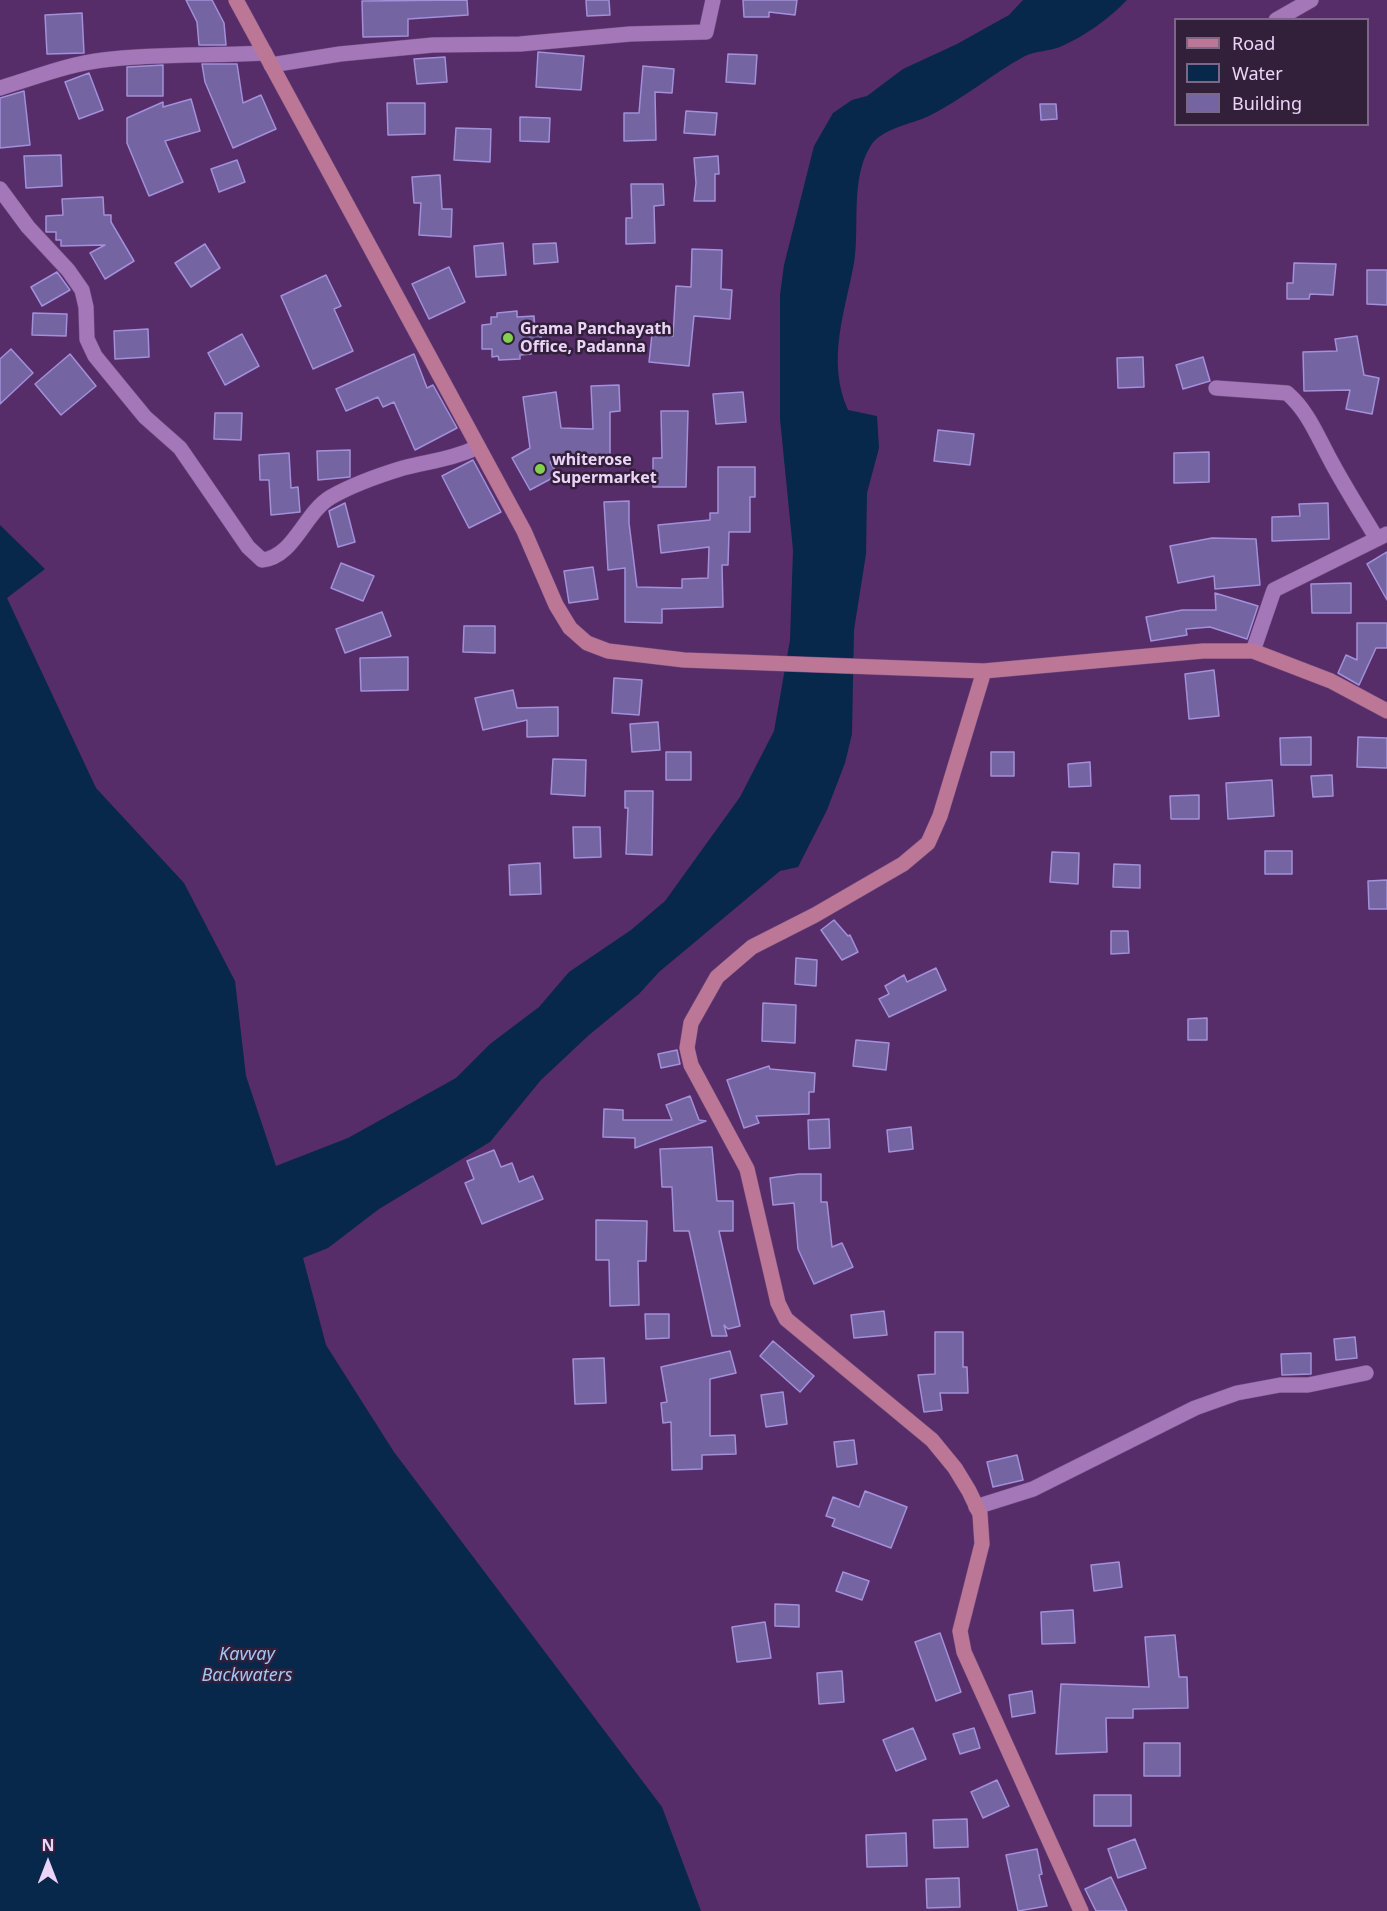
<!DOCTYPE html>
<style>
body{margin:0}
#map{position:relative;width:1387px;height:1911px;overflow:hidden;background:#572d69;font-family:"Noto Sans",sans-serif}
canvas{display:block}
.legend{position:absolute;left:1174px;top:18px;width:195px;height:108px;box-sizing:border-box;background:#32203b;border:2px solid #7c6886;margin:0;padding:8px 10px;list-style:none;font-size:18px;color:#ebd4f7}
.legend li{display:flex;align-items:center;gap:12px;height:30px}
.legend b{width:30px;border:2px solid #7c6886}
.north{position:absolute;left:18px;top:1833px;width:60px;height:60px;-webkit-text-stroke:4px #32203b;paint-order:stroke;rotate:0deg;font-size:16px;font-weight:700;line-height:24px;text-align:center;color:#ebd4f7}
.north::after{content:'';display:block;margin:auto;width:21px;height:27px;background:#ebd4f7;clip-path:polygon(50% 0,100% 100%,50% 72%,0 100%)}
</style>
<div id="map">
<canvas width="1387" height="1911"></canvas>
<ul class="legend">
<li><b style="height:8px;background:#bd7796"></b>Road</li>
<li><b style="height:16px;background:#07274b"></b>Water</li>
<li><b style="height:16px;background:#7464a2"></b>Building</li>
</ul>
<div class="north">N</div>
</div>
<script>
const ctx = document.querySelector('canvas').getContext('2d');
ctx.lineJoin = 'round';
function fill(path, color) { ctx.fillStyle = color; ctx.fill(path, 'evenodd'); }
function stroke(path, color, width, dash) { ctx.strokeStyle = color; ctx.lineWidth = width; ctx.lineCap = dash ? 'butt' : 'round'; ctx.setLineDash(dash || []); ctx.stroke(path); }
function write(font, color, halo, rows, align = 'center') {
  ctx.font = font + ' "Noto Sans",sans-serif'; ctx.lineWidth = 5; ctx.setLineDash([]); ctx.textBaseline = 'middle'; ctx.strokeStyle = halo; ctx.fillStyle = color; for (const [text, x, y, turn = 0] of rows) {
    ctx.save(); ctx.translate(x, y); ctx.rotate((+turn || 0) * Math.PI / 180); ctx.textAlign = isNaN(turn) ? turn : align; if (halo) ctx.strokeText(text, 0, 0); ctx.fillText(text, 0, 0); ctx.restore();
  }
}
const water = new Path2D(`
 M1023 0H1127C1109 19 1085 36 1060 47 1049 51 1036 51 1025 56 992 74 963 99 929 116 910 125 881 128 870 147 850 180 860 228 854 263 845 312 826 361 848 410L877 416 879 448 867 493 866 554 854 630 852 734 845 763 827 810 798 867 780 871 659 972 639 994 589 1035 541 1080 490 1142 379 1209 328 1248 303 1258 326 1345 394 1452 662 1807 701 1911H0V525L45 569 7 598 96 788 184 883 235 981 246 1076 276 1166 348 1138 456 1078 490 1044 539 1007 569 972 631 930 665 901 740 797 774 731 790 640 793 550 780 419V295L784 265 814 146 833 113 852 100 867 96 903 69 957 44 1009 15Z`);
const building = new Path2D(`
 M186 0H212L224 23 226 45H199L197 22Z
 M467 0 468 15 408 19V36L363 37 362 1Z
 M586 0H609L610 15 587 16Z
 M743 0H797L795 15 769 12V17H744Z
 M82 13 84 53 47 54 45 15Z
 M538 52 584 56 581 90 536 87Z
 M728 54 757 55 755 84 726 82Z
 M445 57 447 82 417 84 414 59Z
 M202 64H237L243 103 261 95 276 129 233 148 205 82Z
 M163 65V96H127V67Z
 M643 66 674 69 672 93 655 92 656 140 624 141V113H639Z
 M89 73 103 110 79 119 65 82Z
 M24 91 30 145 0 148V98Z
 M191 99 200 131 165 141 183 182 149 196 127 143V118L163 102V107Z
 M387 103H425V134L388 135Z
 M1040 104H1056L1057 119 1041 120Z
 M686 111 717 113 715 135 684 133Z
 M520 117 550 118 549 142 520 141Z
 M456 128 491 129 490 162 454 160Z
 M61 155 62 186 26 188 24 156Z
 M718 156 719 174H715V201H694L696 183 694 158Z
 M237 160 245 182 219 192 211 169Z
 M440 175 442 209H452L451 237 419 235 421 203H414L412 177Z
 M631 184H663L664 205 654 206 655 243 626 244V218H632Z
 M103 197 104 215H111V222L134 261 105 279 90 253 105 245 61 246V240H56V232H46V216L63 215 62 199Z
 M503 243 506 275 476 277 474 246Z
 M556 243 558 262 534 264 533 244Z
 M205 244 220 268 191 287 175 263Z
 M692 249 722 250 721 289 732 290 730 319 694 316 689 366 649 362 652 334 673 336 676 286 691 287Z
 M1294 263 1336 264 1333 295 1310 294 1309 299H1287V283H1293Z
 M449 267 465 302 429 319 412 284Z
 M1367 270H1387V305L1367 304Z
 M57 272 70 290 42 306 31 287Z
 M326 275 341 306 334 309 353 351 313 369 281 296Z
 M517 311V317L534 316 535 331 541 330 542 350 530 351 531 354 520 355V359L499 360 498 356 492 357V349H482V325L491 324V317H497V313Z
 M33 313 67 314 66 336 32 335Z
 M148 329 149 357 115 359 114 331Z
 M242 334 259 366 225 385 208 353Z
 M1357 336 1364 375 1379 378 1372 414 1346 409 1350 390 1304 391 1303 352 1337 351 1335 339Z
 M11 349 33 373 0 404V359Z
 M70 354 96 386 61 415 35 384Z
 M414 354 427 388 433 385 457 428 415 450 394 402 383 407 378 397 346 411 336 389Z
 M1143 357 1144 387 1118 388 1117 358Z
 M1203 357 1210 381 1183 389 1176 365Z
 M619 385 620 411 610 412V463L584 462V453L561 462H550L558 475 530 490 512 458 530 448 523 397 556 392 561 428 593 429 591 386Z
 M743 392 746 422 716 424 713 394Z
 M661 411H688L686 487H653V458H662Z
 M215 413H242L241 440 214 439Z
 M938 430 974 434 970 465 934 461Z
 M350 450V477L318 480 317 451Z
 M1209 452V482L1174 483V453Z
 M289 453 291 488 298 487 300 512 271 515 269 480H260L259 455Z
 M473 460 501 512 469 528 442 476Z
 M718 467H755V497H750V532H729L728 565H722L723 607 662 609V623L625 622V568L608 570 604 502 629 501V523L637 587 682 588V579L708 578 709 547 661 553 658 525 710 520V513H718Z
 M345 503 355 542 338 547 329 511Z
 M1328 503 1329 539 1272 541V517L1300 516 1299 504Z
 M1212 538 1256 539 1260 585 1215 589 1214 576 1178 583 1170 546Z
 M1387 552V600L1367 564Z
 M341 563 374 576 363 601 331 588Z
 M593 567 598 599 569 603 564 571Z
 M1351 583V613H1312L1311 584Z
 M1215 593 1258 606 1247 639 1210 627 1186 629 1187 635 1151 641 1146 617 1182 610H1216Z
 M382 612 391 636 345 653 336 629Z
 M1357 623H1387V648H1376L1359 685 1338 673 1346 655 1357 660Z
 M464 626H495V653L463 652Z
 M408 657V690L361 691 360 658Z
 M1214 670 1219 716 1189 719 1185 674Z
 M614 678 642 680 639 715 612 713Z
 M513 690 517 708 558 707V736L527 737V720L483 730 475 698Z
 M658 722 660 750 632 752 630 724Z
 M1311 737V765H1281L1280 738Z
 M1358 737 1387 738V768L1357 767Z
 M666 752H691V780H666Z
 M991 752H1014V776H991Z
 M553 759 586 760 585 796 551 794Z
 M1090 762 1091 786 1069 787 1068 764Z
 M1332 775 1333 796 1313 797 1311 776Z
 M1272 780 1274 816 1228 819 1226 783Z
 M625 791H653L652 855 626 854 628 808H625Z
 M1199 795V819H1171L1170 796Z
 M573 827H600L601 857 574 858Z
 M1265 851H1292V874H1265Z
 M1052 852 1079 853 1078 884 1050 882Z
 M540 863 541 894 510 895 509 865Z
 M1114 864 1140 865V888L1113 887Z
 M1387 880V909H1369L1368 881Z
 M834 920 848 936 850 935 858 952 842 960 821 930Z
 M1111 931H1128L1129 953 1111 954Z
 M796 958 817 960 816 986 795 984Z
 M936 968 946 990 889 1017 879 999 889 994 885 986 904 975 907 982Z
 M763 1003 796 1005 795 1043 762 1041Z
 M1207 1018V1040H1188V1019Z
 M856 1040 889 1043 886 1070 853 1066Z
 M677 1050 680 1064 661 1068 658 1054Z
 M769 1066 770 1069 815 1073 814 1092H809V1114L756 1116 759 1123 744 1128 727 1080Z
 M690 1096 699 1120 706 1121 635 1148V1138L603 1137 604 1109 623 1110V1120H672L666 1105Z
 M829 1119 830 1148 809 1149 808 1120Z
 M911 1127 913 1149 889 1152 887 1130Z
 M712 1147 717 1201H733V1231H719L740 1326 728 1329 724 1325 727 1336H712L689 1231H674L672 1187H662L660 1149Z
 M494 1150 501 1167 512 1163 519 1182 533 1176 543 1199 482 1224 465 1183 474 1179 467 1161Z
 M799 1174H821V1202H827L832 1247 842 1243 853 1267 814 1284 798 1249 794 1203 773 1205 770 1178Z
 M596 1220 647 1221 646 1261H638L639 1305 610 1306 609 1260H596Z
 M884 1311 887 1335 854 1338 851 1315Z
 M645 1314H669V1338L646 1339Z
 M935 1332H963V1367H967L968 1393H940L942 1410 924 1412 918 1375 935 1374Z
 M1355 1337 1357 1358 1336 1360 1334 1339Z
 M773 1341 814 1376 800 1392 760 1356Z
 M730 1351 736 1373 710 1379V1436L735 1435 736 1454 702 1455V1469L672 1470 671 1422 663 1423 661 1403 667 1402 661 1367Z
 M1311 1353V1374L1282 1375 1281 1354Z
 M604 1358 606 1403 575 1404 573 1359Z
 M783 1392 787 1424 766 1427 761 1395Z
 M854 1440 857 1464 837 1467 834 1442Z
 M1017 1455 1023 1480 993 1487 987 1462Z
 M865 1491 907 1507 891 1548 832 1526 835 1519 826 1516 833 1497 859 1507Z
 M1119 1562 1122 1587 1094 1591 1091 1565Z
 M843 1572 869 1581 862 1600 836 1591Z
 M775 1604 799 1605V1627L775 1626Z
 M1073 1610 1075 1643 1042 1644 1041 1612Z
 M765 1622 771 1658 737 1662 732 1627Z
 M940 1633 961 1692 936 1701 915 1642Z
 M1175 1635 1179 1677H1187L1188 1708 1133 1709V1718H1106L1107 1752 1056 1754 1061 1684 1149 1687 1145 1637Z
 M842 1671 844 1702 819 1704 817 1673Z
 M1032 1691 1035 1713 1012 1717 1009 1695Z
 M913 1728 926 1759 896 1771 883 1740Z
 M974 1728 980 1748 960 1754 953 1734Z
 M1144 1743H1180V1776H1144Z
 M997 1780 1009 1806 983 1818 971 1792Z
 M1094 1795H1131V1826H1094Z
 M967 1819 968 1847 934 1848 933 1820Z
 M906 1833 907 1866 867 1867 866 1835Z
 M1135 1839 1146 1868 1118 1878 1108 1849Z
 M1037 1849 1042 1874 1039 1875 1047 1906 1018 1911 1006 1855Z
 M1111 1877 1127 1911H1096L1085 1889Z
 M959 1878 960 1907 927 1908 926 1879Z`);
const minor = new Path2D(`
 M1276 20 1311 0
 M271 65 340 54 433 45 520 44 630 34 706 32 713 0
 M0 88C34 78 68 64 103 60 157 53 211 56 265 53
 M0 189 28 227 68 270 82 290 86 307 87 339 95 356 145 417 180 448 248 547 262 560C294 557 304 513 331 497 352 485 380 475 403 468 430 461 453 459 478 447
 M1216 388 1287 393C1309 412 1318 438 1332 463 1346 489 1362 514 1377 539
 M1253 651 1274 590 1387 534
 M976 1507 1033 1489 1195 1408 1237 1393 1280 1385H1308L1366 1373`);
const major = new Path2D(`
 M236 0 524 531 556 605 570 628 587 643 608 651 684 660 984 671 1203 651H1253L1331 681 1387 711
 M984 671 940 816 928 843 903 864 815 915 752 947 717 977 691 1023 687 1048 691 1065 747 1169 778 1303 786 1319 932 1440 955 1468 969 1491 980 1514 982 1544 960 1631 964 1652 1081 1911`);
const markers = [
 [508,338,6,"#83d04e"],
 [540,469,6,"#83d04e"]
];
const poiNames = [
 ["Grama Panchayath",520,329],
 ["Office, Padanna",520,347],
 ["whiterose",552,460],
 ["Supermarket",552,478]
];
const waterNames = [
 ["Kavvay",247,1655],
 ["Backwaters",247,1676]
];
fill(water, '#07274b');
fill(building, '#7464a2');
stroke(building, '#a290da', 1.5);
stroke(minor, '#704c7f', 16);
stroke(major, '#704c7f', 16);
stroke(minor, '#a477b9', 15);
stroke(major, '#bd7796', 15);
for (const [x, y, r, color] of markers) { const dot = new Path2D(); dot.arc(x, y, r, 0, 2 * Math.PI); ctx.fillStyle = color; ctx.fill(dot); stroke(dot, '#32203b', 2); }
write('bold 16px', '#ebd4f7', '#32203b', poiNames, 'left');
write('italic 18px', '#a2c6f4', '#32203b', waterNames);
</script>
